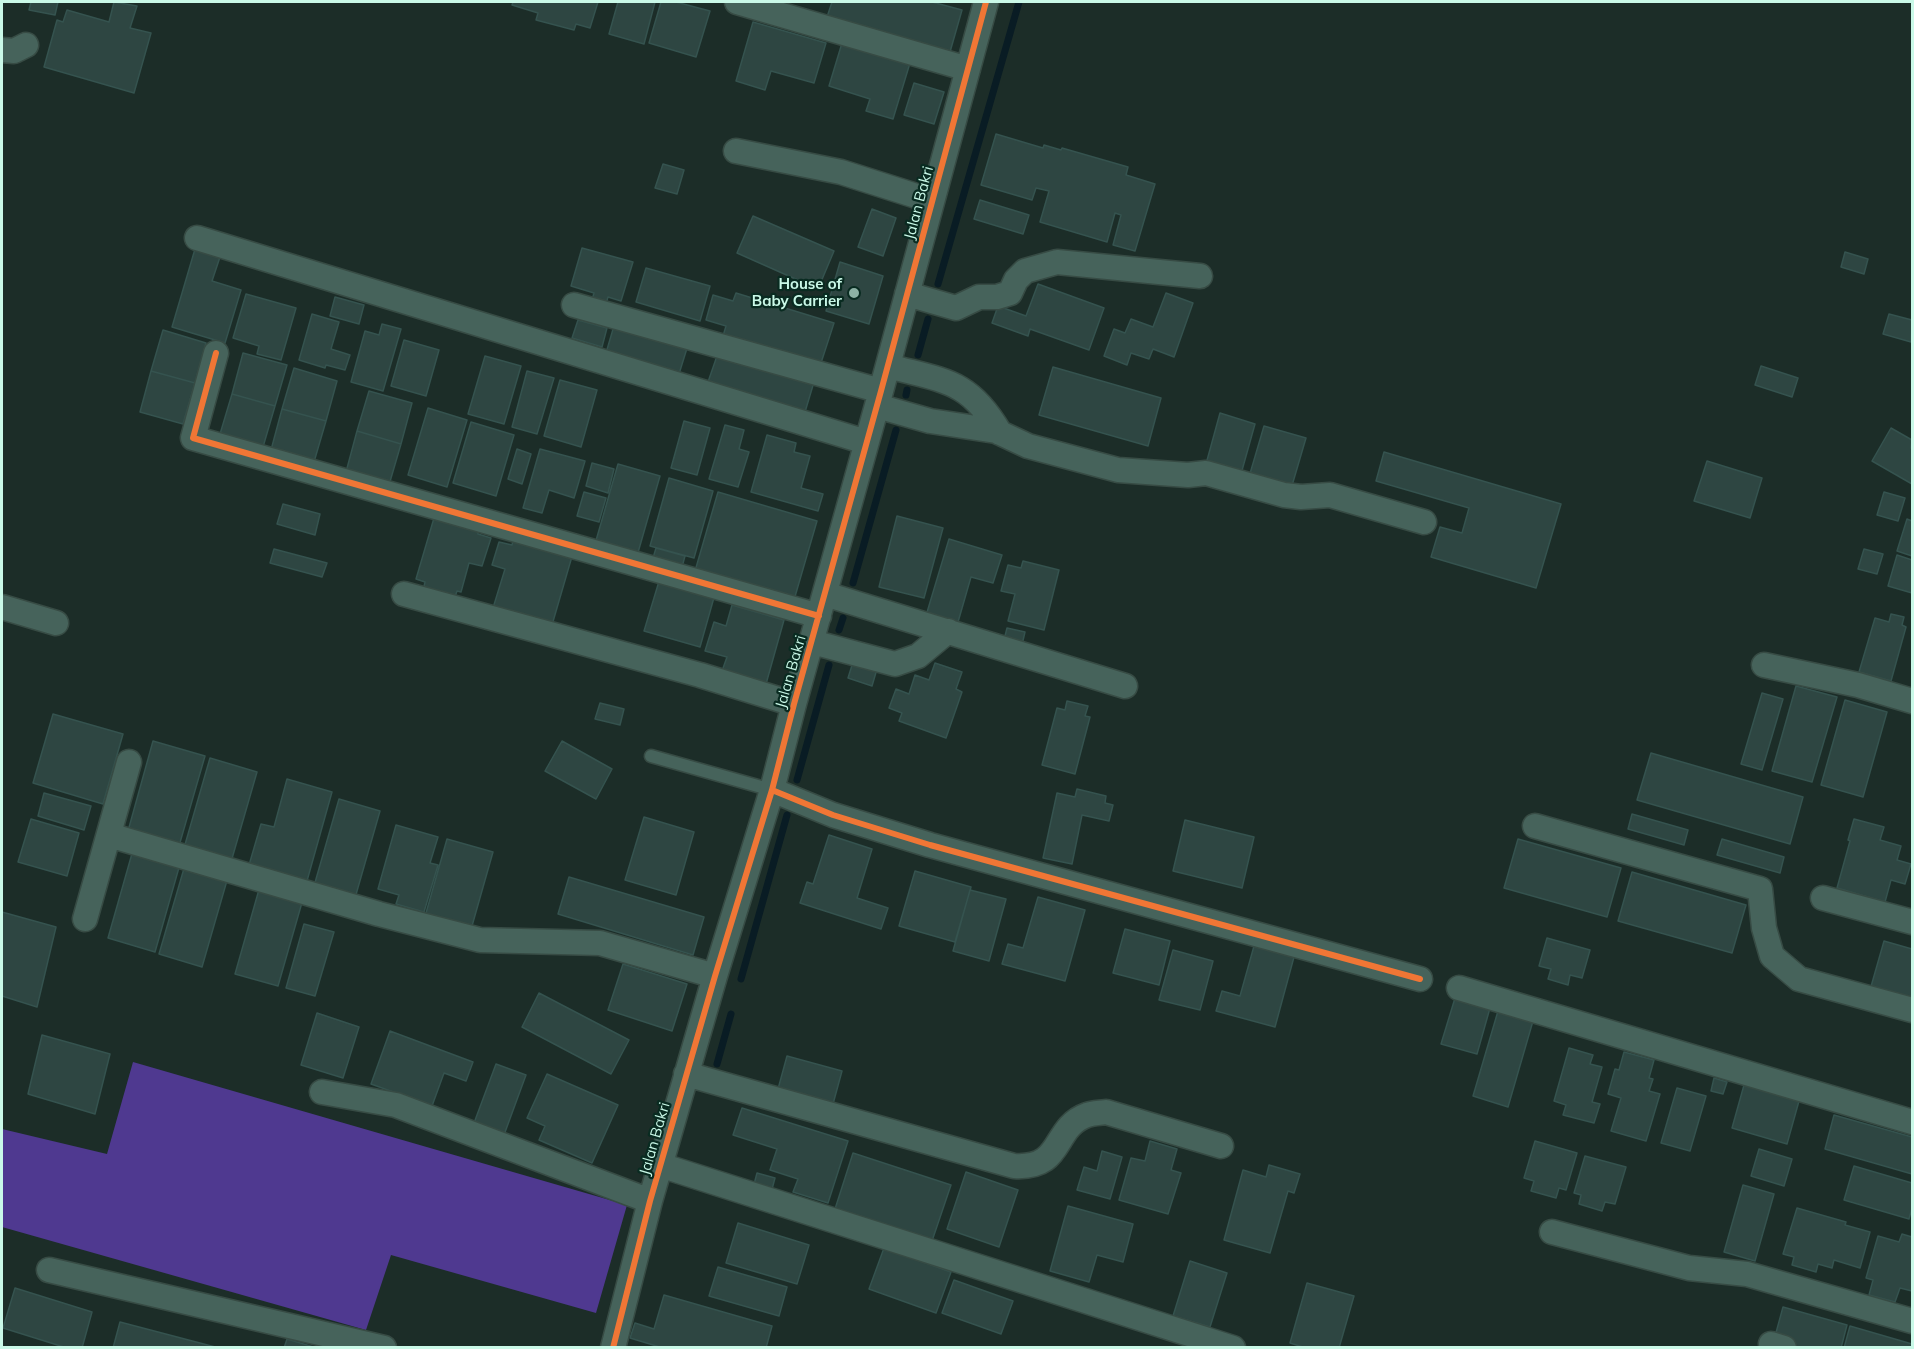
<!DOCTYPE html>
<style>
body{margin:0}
#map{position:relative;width:1914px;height:1349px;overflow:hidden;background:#1c2d28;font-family:Mulish,sans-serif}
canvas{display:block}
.frame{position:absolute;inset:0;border:3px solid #caf9e8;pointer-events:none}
</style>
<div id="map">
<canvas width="1914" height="1349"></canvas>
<div class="frame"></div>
</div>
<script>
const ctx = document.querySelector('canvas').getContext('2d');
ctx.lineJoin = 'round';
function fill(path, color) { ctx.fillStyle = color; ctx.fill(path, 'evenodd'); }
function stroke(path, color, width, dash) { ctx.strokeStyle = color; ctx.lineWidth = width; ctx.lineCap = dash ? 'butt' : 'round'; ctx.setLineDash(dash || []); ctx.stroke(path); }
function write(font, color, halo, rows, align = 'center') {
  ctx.font = font + ' Mulish,sans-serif'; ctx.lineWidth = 4.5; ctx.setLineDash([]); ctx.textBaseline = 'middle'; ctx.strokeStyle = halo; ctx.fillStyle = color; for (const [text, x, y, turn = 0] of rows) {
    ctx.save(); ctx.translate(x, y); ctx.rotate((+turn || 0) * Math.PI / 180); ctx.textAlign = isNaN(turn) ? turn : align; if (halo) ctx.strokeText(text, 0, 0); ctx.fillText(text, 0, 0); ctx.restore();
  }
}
const forest = new Path2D(`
 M133 1062 627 1205 596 1313 391 1255 366 1330 2 1227V1129L107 1154Z`);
const stream = new Path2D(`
 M938 284 1019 2
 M918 355 928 319
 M906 395 907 390
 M853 583 896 430
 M839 630 843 618
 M797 780 829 665
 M741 979 787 815
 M717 1064 731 1014`);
const building = new Path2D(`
 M31 2H58L55 15 29 10Z
 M114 2 137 6 130 28 151 33 134 93 44 67 57 20 63 22 67 10 109 22Z
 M513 2H598L590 28 576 24 574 30 536 20 538 13 512 5Z
 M618 2H655L644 44 609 34Z
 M661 2H676L710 11 696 57 649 43Z
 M832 2H932L962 10 950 52 827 17Z
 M753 22 826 43 814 83 771 71 765 90 736 81Z
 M842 43 910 63 893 119 866 111 870 99 829 86Z
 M914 83 944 92 934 124 904 115Z
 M996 134 1043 148 1044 145 1061 150 1062 148 1128 167 1126 175 1155 184 1135 251 1113 245 1121 215 1115 213 1107 242 1040 222 1049 191 1036 188 1032 200 981 185Z
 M663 164 684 170 677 194 655 188Z
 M980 200 1029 215 1023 234 974 219Z
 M872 209 896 218 883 256 858 247Z
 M753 216 834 251 818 289 737 253Z
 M582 248 633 262 621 301 608 297 606 304 592 300 594 293 571 286Z
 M195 249 220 257 212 281 241 290 225 343 172 327Z
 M1845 252 1868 259 1864 274 1841 267Z
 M840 262 883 276 869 324 826 311Z
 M646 268 710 286 700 321 636 302Z
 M1038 284 1104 308 1089 350 1030 329 1028 336 992 323 998 306 1026 316Z
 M736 293 834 323 820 366 723 336 726 326 706 320 713 295 733 301Z
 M1166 293 1193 303 1174 357 1153 349 1149 359 1131 353 1127 365 1104 356 1114 329 1125 333 1131 319 1153 327Z
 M246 294 296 308 281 360 257 354 259 346 233 338Z
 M335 297 364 305 359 324 330 316Z
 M312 314 339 322 331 349 350 355 345 370 326 365 325 368 299 360Z
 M1889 314 1912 320 1911 342 1883 334Z
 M616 319 688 345 679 374 606 353Z
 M578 320 607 328 602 347 572 338Z
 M382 324 401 329 383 391 351 382 365 331 379 335Z
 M163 330 206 343 195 383 151 371Z
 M404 340 439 350 426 396 391 386Z
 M243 353 287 365 275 406 232 394Z
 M718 353 814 382 805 412 708 382Z
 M485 356 521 366 504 424 468 414Z
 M1761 366 1798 378 1792 397 1755 385Z
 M1053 367 1161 398 1148 446 1039 415Z
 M294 368 337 381 326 421 282 409Z
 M151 371 195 383 183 424 140 412Z
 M527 371 554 378 537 434 512 427Z
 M560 380 597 390 581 447 544 436Z
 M369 391 412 403 401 444 357 431Z
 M232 394 275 406 263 447 220 434Z
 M428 408 467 420 447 487 408 475Z
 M282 409 326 421 314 462 271 450Z
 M1220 413 1255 424 1241 474 1206 464Z
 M684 421 710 428 697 475 671 468Z
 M471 422 514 435 496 496 453 483Z
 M725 425 744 430 739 449 749 452 738 487 709 479Z
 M1264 426 1306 438 1291 489 1249 477Z
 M1891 428 1912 440 1911 448 1912 449V484L1872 461Z
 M357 431 401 444 389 485 346 472Z
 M767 435 796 443 794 452 810 456 801 488 823 494 818 511 751 492Z
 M517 449 531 454 522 484 508 479Z
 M540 449 585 461 574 498 549 490 542 513 523 508Z
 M1384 452 1561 504 1536 588 1431 557 1440 527 1462 533 1469 508 1376 481Z
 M1707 461 1762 478 1750 518 1694 501Z
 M592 463 614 469 608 493 586 486Z
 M618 464 660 476 637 556 595 544Z
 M669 478 713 491 694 558 650 546Z
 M584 492 606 498 599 522 577 516Z
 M718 492 817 521 794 600 695 571Z
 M1884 492 1905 498 1898 521 1877 515Z
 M283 504 320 514 315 535 277 524Z
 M897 516 943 528 924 598 879 587Z
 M434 518 478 531V534L491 538 482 566 469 563 461 592 457 591 454 600 423 591 425 582 416 579Z
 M1907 519 1912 521V556L1897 551Z
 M514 537 573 553 552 625 493 608 505 569 492 565 499 542 512 545Z
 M949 539 1002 555 993 583 971 577 956 629 925 619Z
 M656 548 685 556 682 567 653 558Z
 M274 549 327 563 322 577 270 563Z
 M1864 549 1883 554 1877 574 1858 569Z
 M1897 555 1912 560V593L1888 586Z
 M1023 561 1059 570 1044 630 1008 621 1015 594 1001 591 1008 565 1021 568Z
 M660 578 715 594 700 647 644 631Z
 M732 605 784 620 766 684 722 671 727 657 705 651 714 622 726 626Z
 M1891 614 1904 617 1902 625 1906 627 1891 681 1859 672 1875 618 1889 622Z
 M1007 628 1025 632 1021 649 1003 644Z
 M853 662 877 669 872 686 848 678Z
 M935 663 962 672 956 689 962 692 946 738 899 721 902 713 889 708 896 689 909 694 915 675 929 680Z
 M1796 686 1837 697 1812 782 1772 771Z
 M1762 693 1783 699 1762 770 1741 764Z
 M1845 700 1887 712 1863 797 1821 785Z
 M1067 701 1088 706 1085 716 1090 717 1075 774 1042 765 1057 708 1065 710Z
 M600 703 624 709 620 725 595 719Z
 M53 714 123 734 103 804 33 783Z
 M153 741 205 756 179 846 128 831Z
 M562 741 612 769 596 799 545 771Z
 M1651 753 1803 797 1790 844 1637 800Z
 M210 758 257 772 231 862 184 848Z
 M287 779 332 792 305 888 247 872 261 824 274 827Z
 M1077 789 1106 796 1105 803 1113 805 1109 821 1082 815 1072 864 1043 858 1057 793 1075 797Z
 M44 793 91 806 84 830 38 816Z
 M339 799 380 811 355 898 314 886Z
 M1632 814 1688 830 1684 845 1628 829Z
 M644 817 694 832 676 895 625 880Z
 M31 819 79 833 67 876 18 862Z
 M1854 819 1884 827 1880 840 1901 846 1897 860 1911 864 1905 884 1891 880 1885 902 1837 888 1850 841 1848 840Z
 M1185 820 1254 837 1242 888 1173 871Z
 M396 825 438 837 430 863 438 865 424 912 396 904 399 895 378 889Z
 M829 835 872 849 857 898 888 908 881 929 800 903 807 882 813 884Z
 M447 839 493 852 470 933 424 920Z
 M1518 839 1621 868 1607 917 1504 888Z
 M1722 839 1784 857 1780 873 1717 855Z
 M133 850 180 864 155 952 108 938Z
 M185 865 228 877 202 967 159 954Z
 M915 871 971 887 955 942 899 926Z
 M1632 872 1746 905 1732 953 1618 921Z
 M569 877 704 917 693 955 558 914Z
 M260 886 303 899 278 986 235 974Z
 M970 890 1006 899 989 961 953 951Z
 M1038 897 1085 910 1065 981 1002 964 1008 944 1023 948Z
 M2 912 56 927 37 1007 2 996Z
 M304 924 334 932 315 996 286 988Z
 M1125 929 1170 941 1159 985 1113 973Z
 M1547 938 1590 950 1582 978 1570 975 1568 985 1548 979 1551 969 1539 966Z
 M1884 941 1912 949V1002L1870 990Z
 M1254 946 1294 957 1275 1027 1216 1011 1222 991 1240 996Z
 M1173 950 1213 961 1200 1010 1159 1000Z
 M623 964 687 984 672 1031 608 1010Z
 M539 993 629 1040 611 1074 522 1027Z
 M1455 998 1490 1008 1477 1054 1441 1044Z
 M1498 1011 1533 1021 1508 1107 1473 1096Z
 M317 1013 359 1027 343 1078 301 1065Z
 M390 1031 473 1062 466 1081 444 1073 432 1106 371 1084Z
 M42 1035 110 1054 95 1114 28 1094Z
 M1569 1048 1593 1055 1590 1064 1602 1067 1592 1102 1600 1104 1594 1123 1563 1115 1566 1105 1554 1101Z
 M1624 1052 1654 1060 1649 1078 1653 1079 1649 1091 1660 1094 1646 1141 1611 1131 1621 1098 1608 1094 1615 1069 1619 1070Z
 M787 1056 842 1071 833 1104 778 1089Z
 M496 1064 526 1075 504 1135 474 1123Z
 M547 1074 618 1105 592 1163 539 1140 545 1126 527 1118Z
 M1714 1078 1727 1082 1723 1094 1711 1091Z
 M1744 1085 1799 1101 1787 1144 1732 1128Z
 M1677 1088 1706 1096 1690 1151 1661 1143Z
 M742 1108 848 1141 828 1203 793 1192 798 1179 770 1170 777 1149 733 1135Z
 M1834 1115 1912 1137V1174L1825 1149Z
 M1150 1141 1177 1149 1171 1170 1181 1173 1168 1214 1119 1200 1131 1158 1145 1161Z
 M1535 1141 1577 1153 1566 1190 1559 1188 1556 1198 1531 1191 1534 1181 1524 1178Z
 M1759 1149 1792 1159 1784 1186 1751 1176Z
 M1102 1151 1122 1157 1110 1199 1077 1190 1084 1167 1097 1171Z
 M853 1153 951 1185 932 1241 835 1209Z
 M1585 1156 1626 1167 1615 1204 1605 1202 1602 1211 1579 1204 1581 1195 1574 1193Z
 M1269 1165 1300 1174 1294 1193 1288 1191 1270 1253 1224 1240 1243 1170 1266 1177Z
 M1854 1166 1912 1183V1208L1909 1219 1844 1200Z
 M966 1172 1018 1190 999 1247 947 1229Z
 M757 1173 775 1178 771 1193 753 1188Z
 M1743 1185 1774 1194 1755 1261 1724 1252Z
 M1068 1206 1133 1224 1123 1262 1097 1255 1089 1282 1050 1271Z
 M1797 1208 1846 1222 1845 1225 1870 1232 1860 1268 1834 1260 1832 1268 1818 1264 1816 1272 1792 1265 1794 1257 1783 1254Z
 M738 1223 809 1245 797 1284 726 1263Z
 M1902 1234 1912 1237V1291L1900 1288 1895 1302 1869 1295 1873 1280 1866 1278 1878 1236 1899 1242Z
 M884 1248 951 1272 936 1313 869 1289Z
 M1190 1261 1227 1273 1210 1327 1173 1316Z
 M718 1267 787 1287 779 1316 709 1296Z
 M954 1280 1013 1301 1001 1334 942 1313Z
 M1307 1283 1354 1296 1339 1348H1306L1290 1343Z
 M15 1288 92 1312 82 1348H67L3 1328Z
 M664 1295 772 1326 766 1348H663L630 1338 635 1323 654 1329Z
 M1783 1307 1847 1325 1841 1348H1800L1774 1340Z
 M120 1322 219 1348H113Z
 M1850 1326 1912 1344V1348H1844Z
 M287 1339 317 1348H284Z`);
const service = new Path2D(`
 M651 756 772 790`);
const minor = new Path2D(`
 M737 2 968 69
 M2 50 14 51 26 45
 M736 151 841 172 932 201
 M197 238 866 442
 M907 294 956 308 979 297H997L1010 293 1016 280 1025 271 1057 262 1200 276
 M574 305 881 391
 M216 353 193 438 819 616
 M888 366C943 381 969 379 1000 433
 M877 406 930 421 996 431 1028 446 1118 470 1188 475 1206 473 1284 495 1301 497 1330 495 1424 522
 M404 594 700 675 794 704
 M825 594 1125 686
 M2 607 56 623
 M812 642 895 664 918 656 948 631
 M1764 665 1858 685 1912 701
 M772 790 833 815 930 845 1420 979
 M1535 826 1760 889 1764 928 1772 956 1799 979 1912 1010
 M109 835 379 914 480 940 600 943 715 976
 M1823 898 1912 922
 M85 919 129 762
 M1459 988 1912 1122
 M686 1074 1014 1166C1065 1169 1051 1128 1087 1115 1093 1113 1100 1113 1106 1112L1221 1146
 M322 1092 396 1105 650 1201
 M660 1165 1233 1348
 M1552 1232 1689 1268 1747 1274 1912 1321
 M49 1270 384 1348
 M1771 1344 1784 1348
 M613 1348 650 1201 715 976 772 790 794 704 881 391 986 2`);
const cycleway = new Path2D(`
 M216 353 193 438 819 616
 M772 790 833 815 930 845 1420 979
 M613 1348 650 1201 715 976 772 790 794 704 881 391 986 2`);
const markers = [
 [854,293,6,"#8db2a5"]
];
const streetNames = [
 ["Jalan Bakri",919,203,-75],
 ["Jalan Bakri",791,672,-74],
 ["Jalan Bakri",655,1139,-74]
];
const poiNames = [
 ["House of",842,284],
 ["Baby Carrier",842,301]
];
fill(forest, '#4f3990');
stroke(stream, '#091c24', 7);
fill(building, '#2e4642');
stroke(building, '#35534f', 1.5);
stroke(service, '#374b44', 15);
stroke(minor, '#374b44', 27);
stroke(service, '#46635b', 12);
stroke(minor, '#46635b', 24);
stroke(cycleway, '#f07635', 6);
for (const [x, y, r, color] of markers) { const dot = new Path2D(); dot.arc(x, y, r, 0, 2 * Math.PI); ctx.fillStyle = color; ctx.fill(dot); stroke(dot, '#092b21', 2); }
write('15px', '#caf9e8', '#092b21', streetNames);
write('bold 15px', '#caf9e8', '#092b21', poiNames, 'right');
</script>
